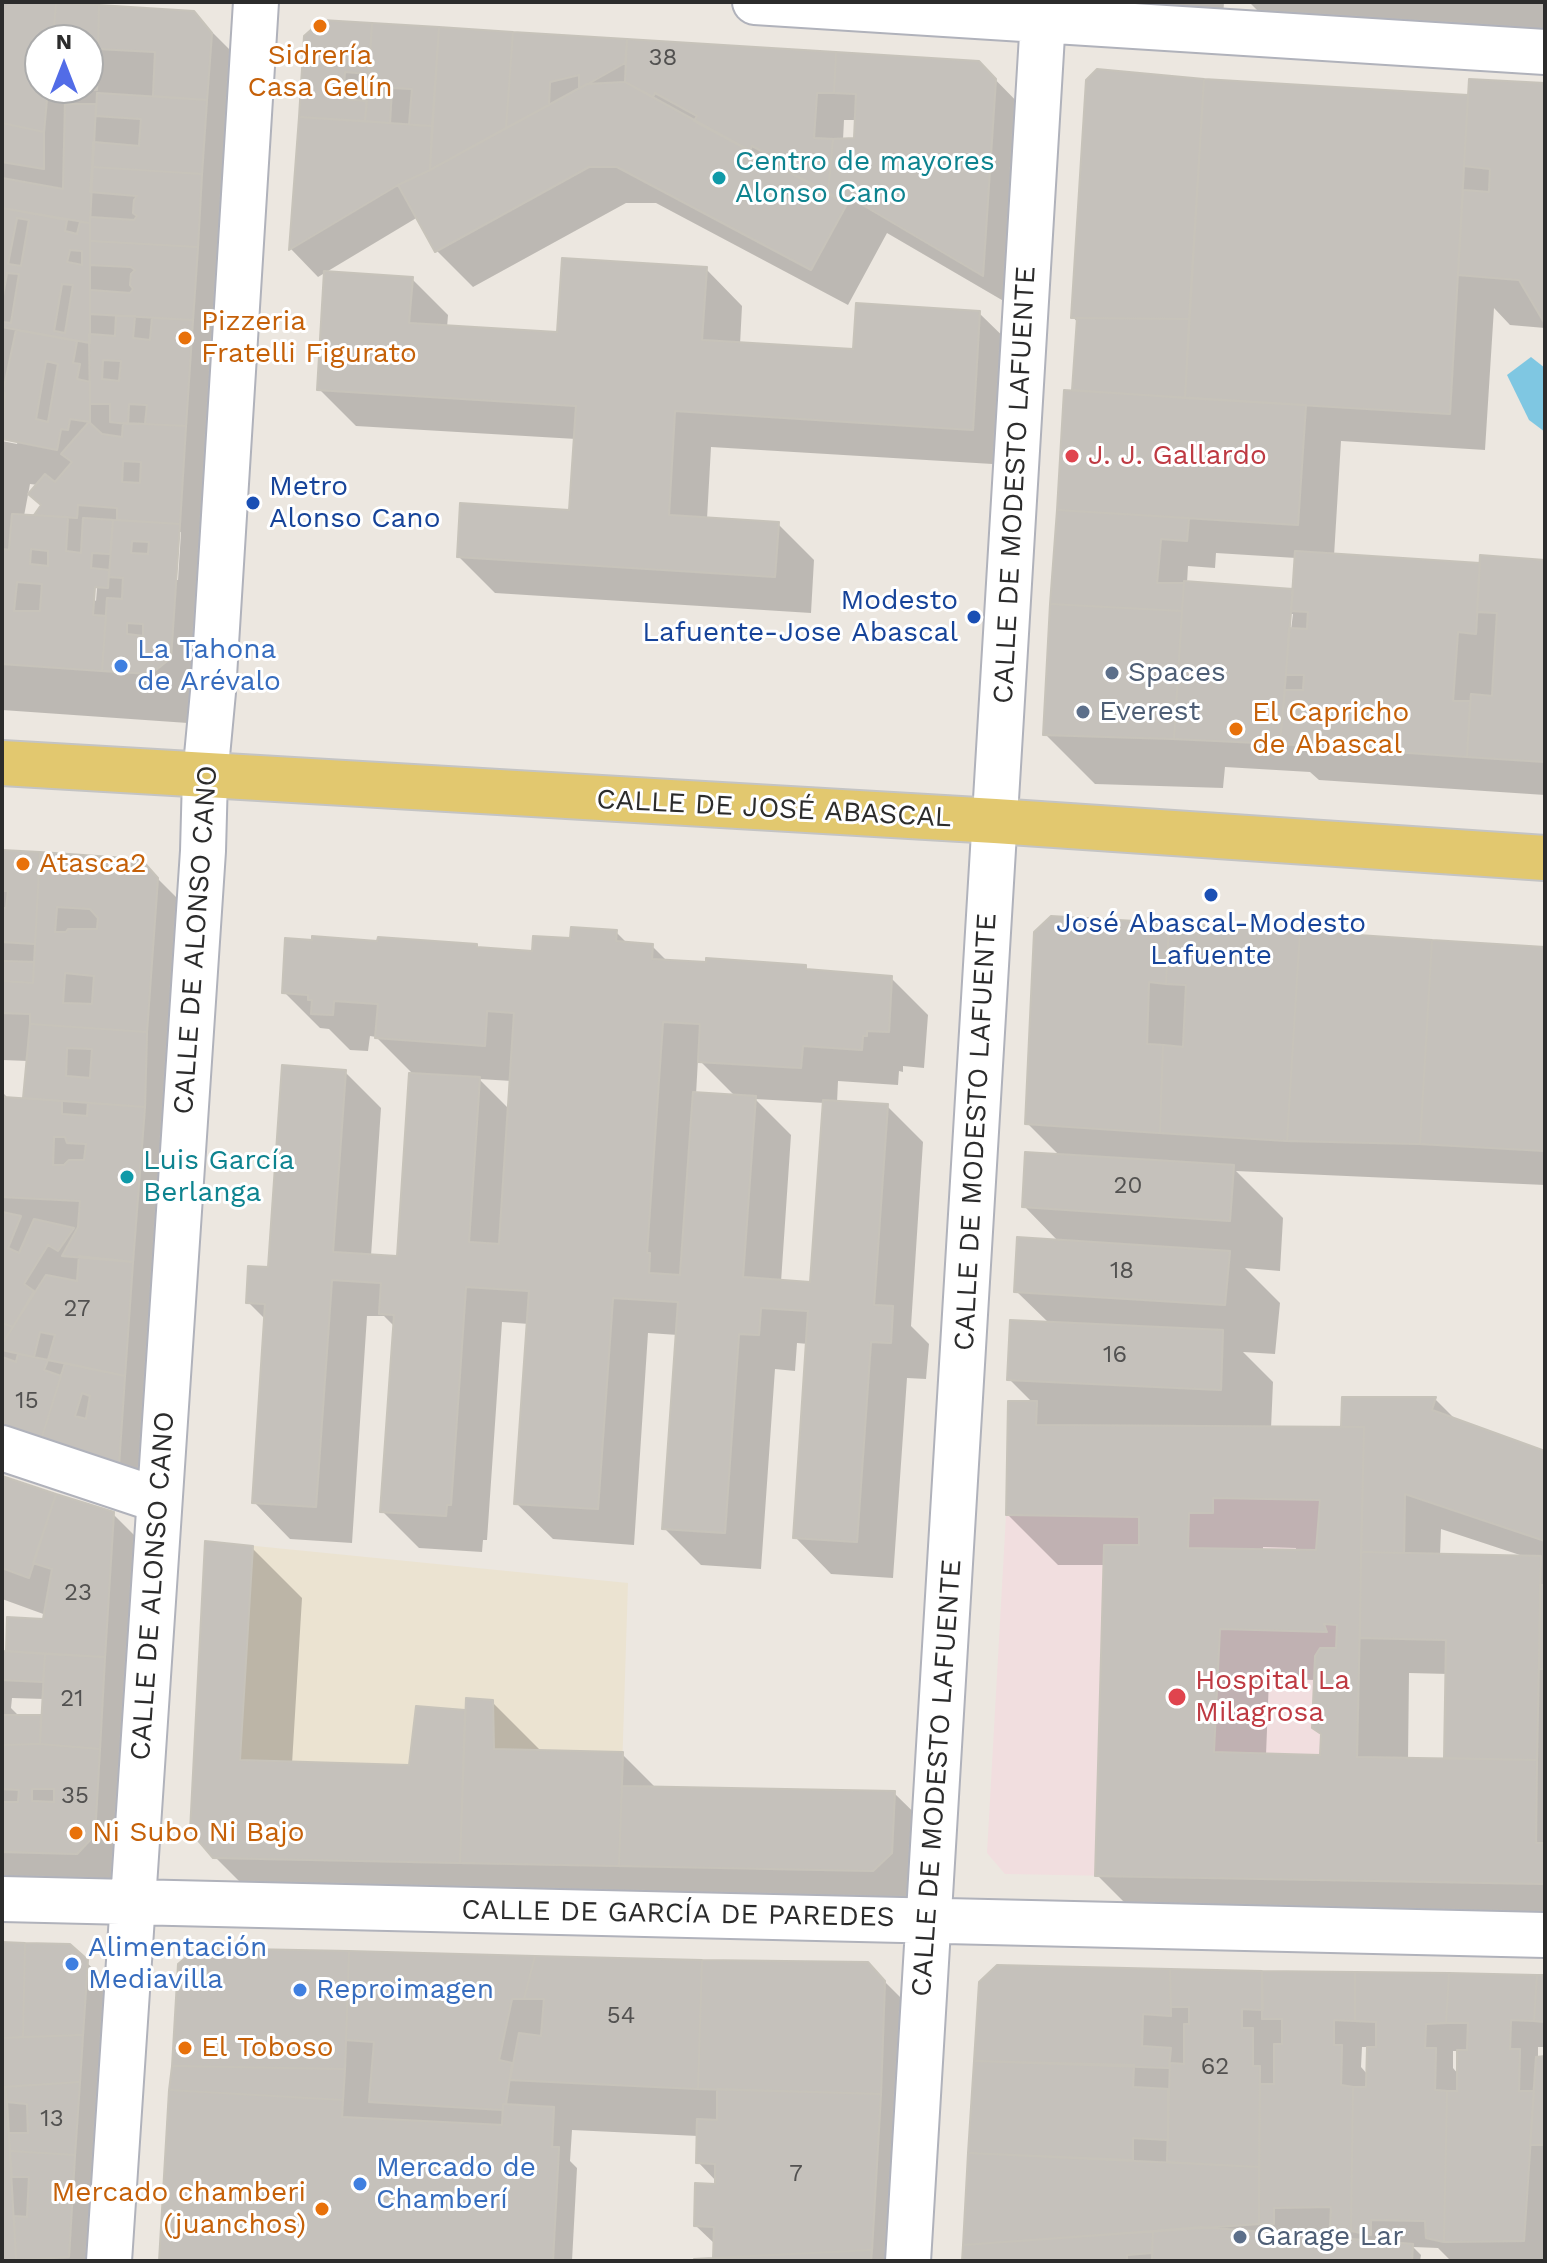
<!DOCTYPE html>
<meta charset="utf-8">
<style>
body{margin:0}
#map{position:relative;width:1547px;height:2263px;overflow:hidden;background:#ece7e0;font-family:"Work Sans",sans-serif}
canvas{display:block}
.frame{position:absolute;inset:0;border:4px solid #2c2c2c;pointer-events:none}
.north{position:absolute;left:24px;top:24px;width:80px;height:80px;box-sizing:border-box;background:#fff;border:2px solid #ababab;border-radius:50%;rotate:0deg;font-size:22px;font-weight:700;line-height:32px;text-align:center;color:#2c2c2c}
.north::after{content:'';display:block;margin:auto;width:28px;height:36px;background:#526ce7;clip-path:polygon(50% 0,100% 100%,50% 72%,0 100%)}
</style>
<div id="map">
<canvas width="1547" height="2263"></canvas>
<div class="frame"></div>
<div class="north">N</div>
</div>
<script>
const ctx = document.querySelector('canvas').getContext('2d');
ctx.lineJoin = 'round';
function fill(path, color) { ctx.fillStyle = color; ctx.fill(path, 'evenodd'); }
function stroke(path, color, width, dash) { ctx.strokeStyle = color; ctx.lineWidth = width; ctx.lineCap = dash ? 'butt' : 'round'; ctx.setLineDash(dash || []); ctx.stroke(path); }
function write(font, color, halo, rows, align = 'center') {
  ctx.font = font + ' "Work Sans",sans-serif'; ctx.lineWidth = 6; ctx.setLineDash([]); ctx.textBaseline = 'middle'; ctx.strokeStyle = halo; ctx.fillStyle = color; for (const [text, x, y, turn = 0] of rows) {
    ctx.save(); ctx.translate(x, y); ctx.rotate((+turn || 0) * Math.PI / 180); ctx.textAlign = isNaN(turn) ? turn : align; if (halo) ctx.strokeText(text, 0, 0); ctx.fillText(text, 0, 0); ctx.restore();
  }
}
const education = new Path2D(`
 M205 1541 628 1583 619 1866 213 1858 190 1831Z`);
const medical = new Path2D(`
 M1008 1401H1037V1425L1364 1427 1357 1757 1537 1760 1536 1842 1545 1843V1884L1005 1874 987 1853 1006 1515Z`);
const water = new Path2D(`
 M1531 357 1545 368V432L1529 420 1507 375Z`);
const shadow = new Path2D(`
 M2 2 193 13 244 64 202 724 2 710V441L17 444 18 440 2 437ZM40 40H88V88H40ZM30 484 38 485 43 506 35 517 24 516ZM177 532H181L178 580H174ZM94 577H98L96 601 92 598Z
 M1144 2H1224L1223 18 1155 13Z
 M1249 2H1545V51L1281 34Z
 M322 22 978 62 1032 117 1019 310 887 233 848 305 656 203H626L473 287 437 251 418 217 318 277 291 249 301 116ZM363 90H370L369 103 362 102ZM844 120H857L856 140H843Z
 M1204 81 1468 97 1470 99 1545 85V328L1510 325 1494 308 1485 450 1341 441 1334 556 1482 566 1545 562V795L1319 780 1310 772 1225 767 1223 788 1095 784 1045 734 1077 393 1074 389 1078 323 1073 317ZM1216 553 1296 558 1294 591 1187 583 1188 566 1215 568ZM1289 614H1293L1291 630H1287Z
 M706 269 742 306 740 345 854 351 979 313 1016 349 1009 465 711 447 707 519 778 524 814 560 811 613 495 593 459 557 571 512 576 439 356 426 319 389 412 279 448 315 447 328 559 334Z
 M2 852 140 861 191 912 169 1514 2 1459V1092L10 1100 25 1101 28 1061 2 1060V1067Z
 M616 932 628 944 652 946 668 962 805 967 810 971 891 978 928 1015 924 1068 903 1066V1072L899 1071 898 1085 838 1081 837 1103 887 1106 923 1142 911 1326 929 1344 926 1379 907 1378 893 1578 831 1574 795 1537 808 1344 797 1343 795 1371 775 1369 761 1569 701 1565 664 1528 678 1335 648 1333 634 1545 553 1539 516 1503 529 1324 502 1322 487 1540H483L482 1552 419 1548 382 1511 395 1327 384 1316H367L352 1543 290 1539 254 1502 266 1320 248 1302 270 1269 345 1072 381 1108 371 1256 399 1258 411 1072 376 1037 370 1036 368 1051 350 1050 329 1029 320 1028 284 992 476 946 480 949 534 953 572 940ZM698 1059 736 1097 696 1095ZM479 1079 512 1081 510 1110ZM755 1099 825 1103 812 1284 781 1282 791 1135Z
 M1036 933 1545 949V1185L1236 1171 1283 1218 1280 1271 1245 1268 1280 1303 1275 1354 1243 1352 1273 1382 1271 1429H1346L1435 1399 1458 1422 1545 1453V1932L1147 1925 1097 1875 1106 1565H1058L1008 1515 1033 1403 1010 1380 1050 1324 1016 1291 1059 1242 1024 1206 1061 1157 1027 1123ZM1441 1529 1523 1556H1440ZM1263 1547 1296 1548V1552L1263 1551ZM1409 1673 1448 1674 1446 1758 1449 1761 1408 1760ZM1269 1679 1316 1680 1323 1736 1322 1757 1266 1755Z
 M2 1478 113 1514 163 1564 145 1886 2 1900V1655H13L8 1650 45 1621 46 1615 2 1599ZM12 1698 44 1699 43 1720 40 1717H20L11 1708Z
 M252 1548 302 1598 292 1764 411 1767 417 1708 466 1712 492 1702 543 1753 622 1754 656 1788 894 1793 945 1843 942 1904 266 1908 215 1857Z
 M2 1945 86 1962 106 1981 88 2261H2Z
 M197 1950 867 1964 918 2015 924 2261H696L715 2260 716 2245 696 2226 717 2186V2182L698 2162V2136L572 2130 570 2161 577 2168 572 2261H161Z
 M998 1967 1545 1978V2047H1538V2058H1545V2261H1451L1438 2248 1413 2247 1421 2255 1420 2261H964L981 1983ZM1362 2047H1369L1368 2075 1361 2067ZM1453 2051H1459V2075L1453 2068ZM1313 2235H1340L1346 2241 1313 2238Z`);
const building = new Path2D(`
 M2 2 56 3 53 40H40V88H48L44 132 2 123Z
 M56 3 99 5 97 90 70 88H88V40H53Z
 M99 5 194 11 212 33 207 100 153 96 155 52 98 49Z
 M322 20 372 23 369 74 345 72 343 99 367 101 365 121 299 117 304 36Z
 M372 23 439 27 432 126 409 125 412 89 392 88 390 123 365 121Z
 M439 27 513 32 506 128 430 170Z
 M513 32 627 39 625 63 579 89V75L550 82 549 105 506 128Z
 M627 39 836 52 834 93H817L814 138 833 139 828 192 787 171 790 166 752 146 750 151 694 121 697 116 655 93 653 97 625 82Z
 M836 52 979 61 996 79 983 276 851 198 847 204 828 192 833 139 854 138 856 94 834 93Z
 M1097 69 1204 79 1189 319 1071 318 1086 80Z
 M1204 79 1468 95 1450 414 1185 398Z
 M1469 79 1545 83V324L1519 280 1458 275 1463 190 1489 192 1490 169 1464 166Z
 M625 82 847 204 811 270 617 167H589L435 252 398 185 430 170 587 84Z
 M97 93 207 100 202 174 92 167 93 142 139 146 141 119 96 116Z
 M65 104H96L90 223 2 208V178L63 189Z
 M299 117 432 126 430 170 398 185 289 250Z
 M2 123 44 132V169L2 162Z
 M92 167 202 174 198 247 90 241V217L134 220 137 216 133 213 134 200 137 196 90 192Z
 M2 208 67 220 65 231 77 234 80 222 90 223V343L2 327V322L11 323 19 274 7 273 2 301ZM17 218 29 220 21 266 8 264ZM70 250 82 251V265L67 262ZM62 284 73 285 65 333 54 331Z
 M90 241 198 247 193 320 90 314V290L130 293 133 289 130 285 131 274 135 270 131 267 90 265Z
 M562 258 707 267 702 340 853 349 856 303 980 311 973 430 675 411 669 515 779 522 775 577 457 557 460 503 569 510 576 406 317 390 324 271 413 277 409 323 557 332Z
 M116 316H135L133 338 150 340 152 318 193 320 186 426 145 424 147 405 129 404 128 424 110 422V404H90L89 334 115 336ZM103 360 121 361 119 381 102 379Z
 M1077 318 1189 319 1185 398 1072 390Z
 M16 330 77 341 73 363 80 364 77 379 90 382V422L70 419 68 430 61 429 57 450 2 439 5 393 3 392ZM46 361 58 364 48 422 36 419Z
 M1064 390 1306 405 1298 525 1057 510Z
 M89 422 102 434 122 437 123 423 186 426 180 524 117 520V508L78 505 77 518 34 515 41 505 28 494 45 474 55 482 72 462 61 454ZM123 461 141 462 140 483 122 482Z
 M1057 510 1189 518 1187 541 1161 539 1157 583H1184L1182 611 1050 604Z
 M12 514 68 517 66 551 81 553 83 518 113 520 110 554 92 553 91 568 109 570 108 588 95 587 93 615 106 616 102 671 2 664V549L9 550ZM31 549 48 551V566L30 564ZM17 582 42 584 40 611H14Z
 M113 520 180 524 171 658 151 674 102 671 107 598 122 599 123 578 109 577ZM132 541 149 542 148 554 131 553ZM127 623 143 624V636L127 634Z
 M1295 551 1480 563 1476 634 1458 632 1453 701H1470L1467 757 1280 744 1285 690H1303L1304 675H1286L1289 628 1307 629 1308 612 1291 611Z
 M1480 555 1545 560V762L1467 757 1471 694 1492 696 1497 613 1477 612Z
 M1184 581 1293 589 1280 744 1174 739Z
 M1050 604 1182 611 1174 739 1043 735Z
 M2 850 40 852 35 944 2 942V908H6L8 891H2Z
 M40 852 141 859 158 878 147 1032 30 1024V1014L2 1013V981L33 983ZM57 907 90 909 98 918 97 929H68L66 932H55ZM65 973 94 976 92 1004 63 1003Z
 M1051 916 1169 923 1166 984 1149 982 1147 1044 1163 1045 1160 1133 1025 1124 1034 932Z
 M1169 923 1300 931 1287 1141 1160 1133 1163 1045 1183 1047 1186 985 1166 984Z
 M571 927 617 930 616 941 653 944 652 959 706 962V958L806 965V969L892 976 889 1032 867 1031V1036H863L862 1050 803 1046 801 1068 698 1062 700 1024 663 1022 647 1253H650L649 1273 680 1275 693 1092 756 1096 743 1277 810 1282 823 1100 888 1104 874 1305 893 1306 891 1343 871 1342 857 1542 793 1538 808 1311 761 1308 759 1335 739 1334 725 1533 662 1529 678 1302 613 1298 598 1509 514 1504 529 1291 466 1287 451 1505H447L446 1516 380 1512 394 1315 379 1314 381 1283 332 1280 316 1507 252 1503 265 1304 246 1303 248 1266 268 1267 282 1065 346 1070 333 1252 397 1256 409 1073 480 1077 469 1242 499 1244 514 1013 487 1011 485 1046 375 1038 378 1004 334 1001 333 1015 311 1014 312 1000H308V995L282 993 285 938 312 940V936L377 941 378 937 477 944V947L532 951 533 936 570 938Z
 M1300 931 1432 940 1420 1144 1287 1141Z
 M1432 940 1545 947V1151L1420 1144Z
 M2 961 34 962 33 983 2 981Z
 M30 1024 147 1032 145 1107 23 1098ZM67 1048 92 1049 90 1078 66 1076Z
 M2 1092 4 1097 62 1101V1114L87 1116 88 1103 145 1107 133 1262 62 1256 78 1227 80 1201 2 1197ZM54 1137H65L67 1143 86 1144 84 1160H69L64 1165H53Z
 M1025 1152 1234 1165 1230 1221 1022 1207Z
 M2 1212 21 1216 8 1248 19 1253 34 1219 74 1228 58 1251 48 1245 24 1284 34 1291 13 1327 2 1323Z
 M1017 1237 1230 1251 1225 1305 1014 1292Z
 M79 1256 133 1262 125 1376 48 1360 55 1335 40 1332 34 1357 2 1350V1344L46 1275 77 1281Z
 M1010 1320 1223 1330 1221 1390 1007 1380Z
 M2 1323 13 1327 2 1344Z
 M18 1354 48 1360 44 1370 61 1376 41 1440 2 1427V1357L16 1362Z
 M65 1363 125 1376 119 1466 41 1440ZM82 1393 90 1396 86 1419 75 1416Z
 M1342 1397H1436L1432 1410 1545 1451V1541L1405 1494 1404 1553 1361 1552 1364 1427H1341Z
 M1008 1401H1037L1036 1425 1364 1427 1357 1757 1537 1760 1536 1843H1545V1884L1095 1876 1104 1545H1139V1517L1006 1515ZM1213 1498 1320 1500 1316 1550 1188 1548 1189 1513H1213ZM1324 1624 1337 1625 1336 1648H1320L1315 1656 1312 1728 1321 1734 1320 1755 1214 1752 1220 1629 1327 1632Z
 M2 1476 56 1494 29 1578 2 1568Z
 M56 1494 114 1512 105 1657 6 1651 7 1617 43 1619 52 1569 33 1563Z
 M205 1541 253 1546 240 1760 409 1765 416 1706 465 1710 460 1863 213 1858 190 1831Z
 M1361 1552 1541 1556 1537 1760 1444 1758 1446 1640 1360 1638Z
 M1540 1585H1545V1669H1539Z
 M2 1651 45 1654 43 1682 2 1680Z
 M45 1654 105 1657 100 1749 40 1744Z
 M466 1698 493 1700 494 1749 623 1752 619 1866 460 1863Z
 M2 1715H41L40 1744 2 1745Z
 M40 1744 100 1749 95 1835 77 1854 2 1852V1802H18L19 1790 2 1789V1745ZM32 1789H54V1802L32 1801Z
 M622 1786 895 1791 892 1853 873 1871 619 1866Z
 M2 1942 25 1943 23 2037 2 2038Z
 M25 1943 70 1944 88 1960 83 2035 23 2037Z
 M197 1948 349 1951 345 2069 172 2066 178 1964Z
 M349 1951 535 1956 524 1999H512L499 2060 512 2063 506 2104H503V2110L369 2102 374 2042 346 2040Z
 M535 1956 702 1960 698 2089 510 2080 519 2033 541 2036 544 1999H524Z
 M702 1960 868 1962 885 1981 881 2094 698 2089Z
 M997 1965 1170 1969 1171 2016 1143 2014 1142 2046 1171 2048 1169 2068 974 2061 979 1982Z
 M1170 1969 1262 1971 1263 2010 1242 2009V2028H1253V2066H1260L1259 2167 1167 2162 1170 2063 1184 2064V2024H1189V2007H1171Z
 M1262 1971 1355 1972V2021L1334 2020V2045H1342L1341 2085 1353 2087 1351 2231 1330 2228 1331 2207 1274 2208V2224H1259L1260 2084H1274V2044H1282V2019H1262Z
 M1355 1972 1449 1973 1446 2023 1426 2024 1425 2048H1436L1435 2090 1447 2091 1444 2242 1426 2238 1425 2221 1371 2220V2235L1351 2231 1353 2087H1366L1367 2047H1376V2022L1355 2021Z
 M1449 1973 1537 1975 1534 2021 1511 2020 1510 2049H1520L1519 2091H1534L1524 2241 1444 2242 1447 2091H1457V2050H1467L1468 2023H1446Z
 M1537 1975H1545V2022L1534 2021Z
 M83 2035 80 2082 2 2087V2038Z
 M1545 2056V2145H1530L1536 2057Z
 M974 2061 1134 2065 1133 2087 1168 2089V2140L1133 2138V2160L968 2153Z
 M172 2066 345 2069 343 2100 169 2090Z
 M80 2082 75 2155 10 2151 9 2133H28L27 2104 7 2102 5 2087Z
 M2 2087H5L7 2102 16 2260 2 2261Z
 M717 2089 881 2094 872 2250 713 2258 714 2227 694 2226 695 2183 715 2184V2164L696 2163 697 2119 717 2120Z
 M169 2090 343 2100 342 2117 502 2125 503 2104 554 2107 552 2147H559L553 2261H159Z
 M10 2151 75 2155 69 2257 16 2260 14 2216 27 2217 29 2177H12Z
 M968 2153 1259 2167V2224L963 2245Z
 M1201 2227 1413 2244 1412 2261H1152L1153 2231Z
 M1153 2231 1152 2253 1127 2255V2261H962L963 2245Z
 M872 2250 871 2261H694V2259Z`);
const minor = new Path2D(`
 M755 2 1545 52
 M2 1448 158 1500
 M2 1899 1545 1935
 M109 2261 203 851 205 777 213 692 256 2
 M908 2261 1044 2`);
const primary = new Path2D(`
 M2 763 995 821 1545 858`);
const markers = [
 [320,26,8,"#e8710a"],
 [719,178,8,"#0f9aa8"],
 [185,338,8,"#e8710a"],
 [1072,456,8,"#e0444e"],
 [253,503,8,"#1a4fb4"],
 [974,617,8,"#1a4fb4"],
 [121,666,8,"#3f7fe0"],
 [1112,673,8,"#5c6f8a"],
 [1083,712,8,"#5c6f8a"],
 [1236,729,8,"#e8710a"],
 [23,864,8,"#e8710a"],
 [1211,895,8,"#1a4fb4"],
 [127,1177,8,"#0f9aa8"],
 [1177,1697,10,"#e0444e"],
 [76,1833,8,"#e8710a"],
 [72,1964,8,"#3f7fe0"],
 [300,1990,8,"#3f7fe0"],
 [185,2048,8,"#e8710a"],
 [360,2184,8,"#3f7fe0"],
 [322,2209,8,"#e8710a"],
 [1240,2237,8,"#5c6f8a"]
];
const numberNames = [
 ["38",663,58],
 ["20",1128,1186],
 ["18",1122,1271],
 ["27",77,1309],
 ["16",1115,1355],
 ["15",27,1401],
 ["23",78,1593],
 ["21",72,1699],
 ["35",75,1796],
 ["54",621,2016],
 ["62",1215,2067],
 ["13",52,2119],
 ["7",796,2174]
];
const foodNames = [
 ["Sidrería",320,56,"center"],
 ["Casa Gelín",320,88,"center"],
 ["Pizzeria",201,322],
 ["Fratelli Figurato",201,354],
 ["El Capricho",1252,713],
 ["de Abascal",1252,745],
 ["Atasca2",39,864],
 ["Ni Subo Ni Bajo",92,1833],
 ["El Toboso",201,2048],
 ["Mercado chamberi",306,2193,"right"],
 ["(juanchos)",306,2225,"right"]
];
const cultureNames = [
 ["Centro de mayores",735,162],
 ["Alonso Cano",735,194],
 ["Luis García",143,1161],
 ["Berlanga",143,1193]
];
const healthNames = [
 ["J. J. Gallardo",1088,456],
 ["Hospital La",1195,1681],
 ["Milagrosa",1195,1713]
];
const streetNames = [
 ["CALLE DE MODESTO LAFUENTE",1015,485,-87],
 ["CALLE DE JOSÉ ABASCAL",774,809,3],
 ["CALLE DE ALONSO CANO",196,940,-86],
 ["CALLE DE MODESTO LAFUENTE",976,1132,-87],
 ["CALLE DE ALONSO CANO",153,1586,-86],
 ["CALLE DE MODESTO LAFUENTE",937,1778,-86],
 ["CALLE DE GARCÍA DE PAREDES",678,1914,1]
];
const transitNames = [
 ["Metro",269,487],
 ["Alonso Cano",269,519],
 ["Modesto",958,601,"right"],
 ["Lafuente-Jose Abascal",958,633,"right"],
 ["José Abascal-Modesto",1211,924,"center"],
 ["Lafuente",1211,956,"center"]
];
const shopNames = [
 ["La Tahona",137,650],
 ["de Arévalo",137,682],
 ["Alimentación",88,1948],
 ["Mediavilla",88,1980],
 ["Reproimagen",316,1990],
 ["Mercado de",376,2168],
 ["Chamberí",376,2200]
];
const serviceNames = [
 ["Spaces",1128,673],
 ["Everest",1099,712],
 ["Garage Lar",1256,2237]
];
fill(education, '#ebe3d1');
fill(medical, '#f1dedf');
fill(water, '#7fc7e2');
fill(shadow, '#0003');
fill(building, '#c5c1bb');
stroke(building, '#c7c3ba', 2);
stroke(minor, '#b0b2bb', 48);
stroke(primary, '#c4c4c4', 48);
stroke(minor, '#fff', 44);
stroke(primary, '#e2c86f', 44);
for (const [x, y, r, color] of markers) { const dot = new Path2D(); dot.arc(x, y, r, 0, 2 * Math.PI); ctx.fillStyle = color; ctx.fill(dot); stroke(dot, '#fff', 3); }
write('24px', '#525150', null, numberNames);
write('28px', '#c56008', '#fff', foodNames, 'left');
write('28px', '#0d838f', '#fff', cultureNames, 'left');
write('28px', '#be3a42', '#fff', healthNames, 'left');
write('28px', '#2c2c2c', '#fff', streetNames);
write('28px', '#164399', '#fff', transitNames, 'left');
write('28px', '#366cbe', '#fff', shopNames, 'left');
write('28px', '#4e5e75', '#fff', serviceNames, 'left');
</script>
